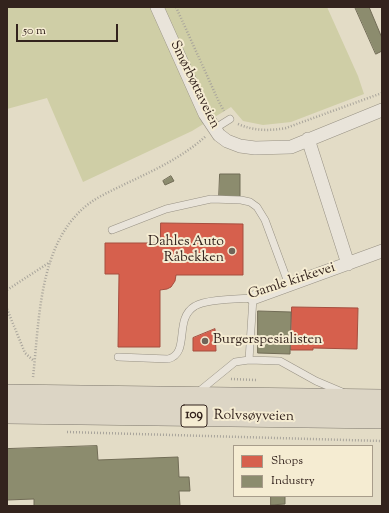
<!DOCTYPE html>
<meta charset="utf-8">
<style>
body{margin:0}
#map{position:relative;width:389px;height:513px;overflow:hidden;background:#e3dcc6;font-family:"Sorts Mill Goudy",serif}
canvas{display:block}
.frame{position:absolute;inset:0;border:8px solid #33231d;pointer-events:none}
.legend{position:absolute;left:233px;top:445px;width:140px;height:52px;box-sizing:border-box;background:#f5ecd2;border:1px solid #a79c8a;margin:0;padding:5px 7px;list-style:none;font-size:12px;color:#33231d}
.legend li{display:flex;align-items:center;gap:8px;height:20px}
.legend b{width:20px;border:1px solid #a79c8a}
.scale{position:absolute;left:16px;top:24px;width:102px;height:18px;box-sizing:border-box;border:2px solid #33231d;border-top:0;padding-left:5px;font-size:12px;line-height:14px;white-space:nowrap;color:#33231d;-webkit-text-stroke:3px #f5ecd2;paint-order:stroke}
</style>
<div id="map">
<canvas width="389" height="513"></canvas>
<div class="frame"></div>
<ul class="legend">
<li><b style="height:11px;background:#d6604d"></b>Shops</li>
<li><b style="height:11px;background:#8c8c6e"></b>Industry</li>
</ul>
<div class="scale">50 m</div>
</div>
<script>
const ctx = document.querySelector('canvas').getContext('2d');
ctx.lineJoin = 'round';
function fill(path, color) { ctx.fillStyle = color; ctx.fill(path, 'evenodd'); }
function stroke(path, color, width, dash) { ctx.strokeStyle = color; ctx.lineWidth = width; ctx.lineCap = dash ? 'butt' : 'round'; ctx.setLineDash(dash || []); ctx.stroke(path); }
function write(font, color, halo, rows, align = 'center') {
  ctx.font = font + ' "Sorts Mill Goudy",serif'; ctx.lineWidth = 4; ctx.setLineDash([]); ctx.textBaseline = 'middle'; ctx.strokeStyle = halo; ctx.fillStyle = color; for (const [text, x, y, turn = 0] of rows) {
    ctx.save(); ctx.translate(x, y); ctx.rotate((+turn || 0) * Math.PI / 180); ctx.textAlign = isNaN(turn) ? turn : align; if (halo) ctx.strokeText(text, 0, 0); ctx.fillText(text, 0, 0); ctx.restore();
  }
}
const green = new Path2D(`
 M7 7H327L358 76 364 94 291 122 263 125 243 121 231 107 192 131 83 182 47 98 7 109Z`);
const shops = new Path2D(`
 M161 223 243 224V275H176L175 281 171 287 167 289 160 290V347H118L119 274H105V243H160Z
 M292 307 358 308 357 349 313 348V350H291Z
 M215 329 216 351H193V338Z`);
const industry = new Path2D(`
 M355 7H369L382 38V51L376 54Z
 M220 174H240V199H219Z
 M171 176 174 181 165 185 163 181Z
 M258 311 291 312 290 354 258 353Z
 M97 446 98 460 178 457 179 477H189L190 491H179L180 506H34V499L7 500V449Z
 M271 496H285V504L271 505Z`);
const path = new Path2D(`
 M176 7 219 102 224 111
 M238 124C254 131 269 131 286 128L382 93
 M7 290 50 262
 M7 309 25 353 34 361
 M33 377C40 316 38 230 101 196 137 177 175 164 206 136
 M231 379 256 380
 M67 432 382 441`);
const service = new Path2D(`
 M214 129 230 119
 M112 230 166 209 211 199 241 200 250 202 257 207 265 220 289 285
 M118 357 168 359C191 353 173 319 195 306 206 299 239 299 253 298L249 360
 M197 393 235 362 249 360 280 361 316 381 342 392`);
const minor = new Path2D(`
 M157 7 205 114 219 135 227 141 240 146 255 148 291 147 382 110
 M308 139 348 264
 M253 298 382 251`);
const primary = new Path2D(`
 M7 395 382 400
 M7 413 382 418`);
const markers = [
 [232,251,4,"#716458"],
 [205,341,4,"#716458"]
];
const shields = [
 [194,416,26]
];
const shieldNames = [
 ["109",194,416]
];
const streetNames = [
 ["Smørbøttaveien",194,85,64],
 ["Gamle kirkevei",292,282,-18],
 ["Rolvsøyveien",254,417,1]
];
const poiNames = [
 ["Dahles Auto",224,243],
 ["Råbekken",224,259],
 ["Burgerspesialisten",213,341,"left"]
];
fill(green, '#cfcea6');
fill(shops, '#d6604d');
stroke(shops, '#a54e3f', 1);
fill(industry, '#8c8c6e');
stroke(industry, '#716c56', 1);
stroke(service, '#979184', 8);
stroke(minor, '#979184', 14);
stroke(primary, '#7e786d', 22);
stroke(path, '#a8a49b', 2.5, [1, 2]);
stroke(service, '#e9e4da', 7);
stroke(minor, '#e9e4da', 13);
stroke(primary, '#dcd5c5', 21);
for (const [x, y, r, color] of markers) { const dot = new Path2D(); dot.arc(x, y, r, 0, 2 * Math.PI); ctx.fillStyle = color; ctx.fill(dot); stroke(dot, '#f5ecd2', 1.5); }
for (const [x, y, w] of shields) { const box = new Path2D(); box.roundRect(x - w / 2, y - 11, w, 22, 3); ctx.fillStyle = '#f5ecd2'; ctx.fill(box); stroke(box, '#33231d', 1); }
write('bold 13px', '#33231d', null, shieldNames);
write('14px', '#33231d', '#f5ecd2', streetNames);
write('14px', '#33231d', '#f5ecd2', poiNames, 'right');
</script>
